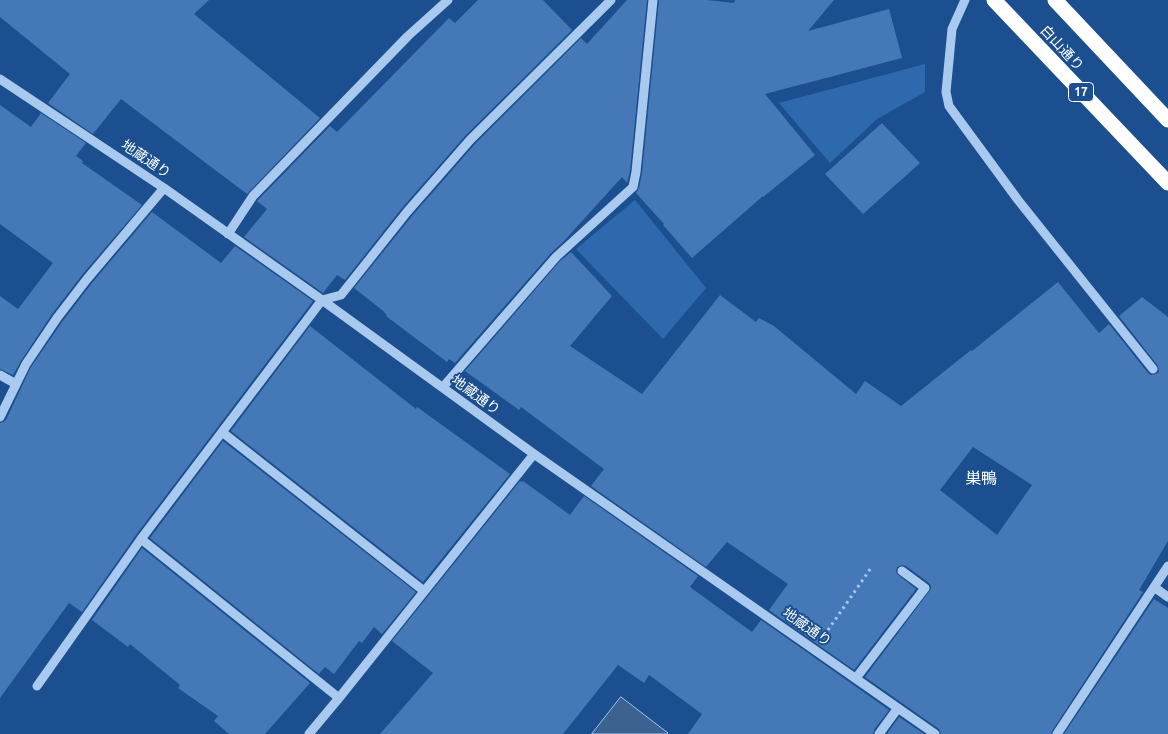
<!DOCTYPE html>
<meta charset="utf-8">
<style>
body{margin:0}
canvas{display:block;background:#1b4f8f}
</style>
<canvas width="1168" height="734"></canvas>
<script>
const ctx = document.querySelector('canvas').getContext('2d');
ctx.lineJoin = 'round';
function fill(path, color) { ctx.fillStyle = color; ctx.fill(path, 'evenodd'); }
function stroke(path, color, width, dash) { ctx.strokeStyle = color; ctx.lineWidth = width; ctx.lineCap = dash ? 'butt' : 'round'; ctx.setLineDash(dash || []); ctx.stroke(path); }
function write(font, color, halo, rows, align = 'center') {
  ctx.font = font + ' Ubuntu,"Noto Sans JP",sans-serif'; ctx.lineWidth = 4; ctx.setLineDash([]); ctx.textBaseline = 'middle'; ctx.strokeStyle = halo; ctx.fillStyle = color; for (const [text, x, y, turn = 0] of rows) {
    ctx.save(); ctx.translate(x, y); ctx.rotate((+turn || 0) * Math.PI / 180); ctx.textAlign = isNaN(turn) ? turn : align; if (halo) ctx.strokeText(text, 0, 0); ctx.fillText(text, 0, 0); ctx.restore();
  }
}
const green = new Path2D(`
 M925 64V92L877 119 830 163 779 103Z
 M635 200 706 288 663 339 576 249Z`);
const water = new Path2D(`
 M621 697 668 733 667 734H592Z`);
const building = new Path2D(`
 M0 0H209L194 14 320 118 247 194 121 99 93 134 48 103 70 74 0 17Z
 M478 0H543L572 30 465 136 402 208 345 280 337 275 323 293 244 237 267 209 257 201 258 200 330 126 337 132 449 18 455 23Z
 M627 0H647L630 171 627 183 622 177 563 242 551 253 455 363 449 359 447 362 386 316 387 315 382 310 354 288 412 216 475 144 581 38 587 44Z
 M659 0H707L734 3 735 0H834L808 31 889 9 902 58 765 94 815 155 763 197V196L692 258 663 225 664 224 636 193 639 188 642 173Z
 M0 105 31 127 41 113 86 143 76 156 83 161 82 163 142 205 82 275 52 314 21 361 13 375 0 369V296L18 309 53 263 0 224Z
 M882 123 920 163 863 214 825 174Z
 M152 212 221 263 235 246 313 301 136 535 82 612 69 603 0 698V423L3 422 6 420 31 367 62 322 92 283Z
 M571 252 612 296 570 346 642 394 720 295 756 322 759 318 774 326 856 394 865 381 901 406 971 350 972 351 1058 282 1099 333 1109 324 1148 373 1151 375 1156 374 1159 372 1158 366 1119 316 1142 297 1168 317V541L1139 590 1143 592 1052 731 1051 734H941L939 729 865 677 931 589V586L929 583 906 566 902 565 897 567 896 571 897 574 916 589 854 670 769 610 788 584 727 542 706 567 591 486 604 469 521 407 519 410 465 371 560 261ZM973 447 1032 485 997 535 940 490Z
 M310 326 416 409 417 407 510 474 423 582 231 431Z
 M223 441 416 592 382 634 374 627 362 643 359 641 334 674 325 667 319 674 150 538Z
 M520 481 522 482 523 481 570 515 584 496 698 576 690 587 752 632 761 620 889 710 874 730 873 734H688L702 714 649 675 644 683 618 665 563 734H380L433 673 392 641Z
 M142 548 310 683 265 734H229L214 721 218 716 178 688 180 685 130 644 128 647 92 620Z
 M1154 599 1168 608V734H1064Z
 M899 717 924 734H887Z`);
const path = new Path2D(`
 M828 630 871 568`);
const minor = new Path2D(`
 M965 0 952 29 946 92 949 106 1018 200 1153 369
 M0 79 164 188 322 300 534 454 935 734
 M228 234 253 196 408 36 448 0
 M0 375 16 384
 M443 387 556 257 633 187 636 172 653 0
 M0 417 26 364 57 318 87 279 164 188
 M222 432 424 591
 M141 539 339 698
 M1154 587 1168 597
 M856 678 925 588 902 571
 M37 686 141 539 322 300 341 295 407 212 470 140 611 0
 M309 734 339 698 534 454
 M879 734 898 708
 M1057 734 1168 566`);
const highway = new Path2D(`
 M994 0 1168 183
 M1055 0 1168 120`);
const shields = [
 [1081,92,25]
];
const shieldNames = [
 ["17",1081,92]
];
const streetNames = [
 ["白山通り",1062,48,47],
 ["地蔵通り",146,159,34],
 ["地蔵通り",476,395,36],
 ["地蔵通り",807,627,35]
];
const quarterNames = [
 ["巣鴨",981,479]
];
fill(green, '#2e69ad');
fill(water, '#3c6290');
stroke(water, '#9cc4f0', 1);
fill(building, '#4478b7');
stroke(path, '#a9c9ee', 3, [2.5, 4]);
stroke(minor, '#a9c9ee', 9);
stroke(highway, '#fff', 15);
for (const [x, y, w] of shields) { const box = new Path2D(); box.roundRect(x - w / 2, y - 9.5, w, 19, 4); ctx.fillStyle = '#1b4f8f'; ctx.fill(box); stroke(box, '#fff', 1); }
write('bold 12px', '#fff', null, shieldNames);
write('14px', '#fff', '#1b4f8f', streetNames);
write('16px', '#fff', '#1b4f8f', quarterNames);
</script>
